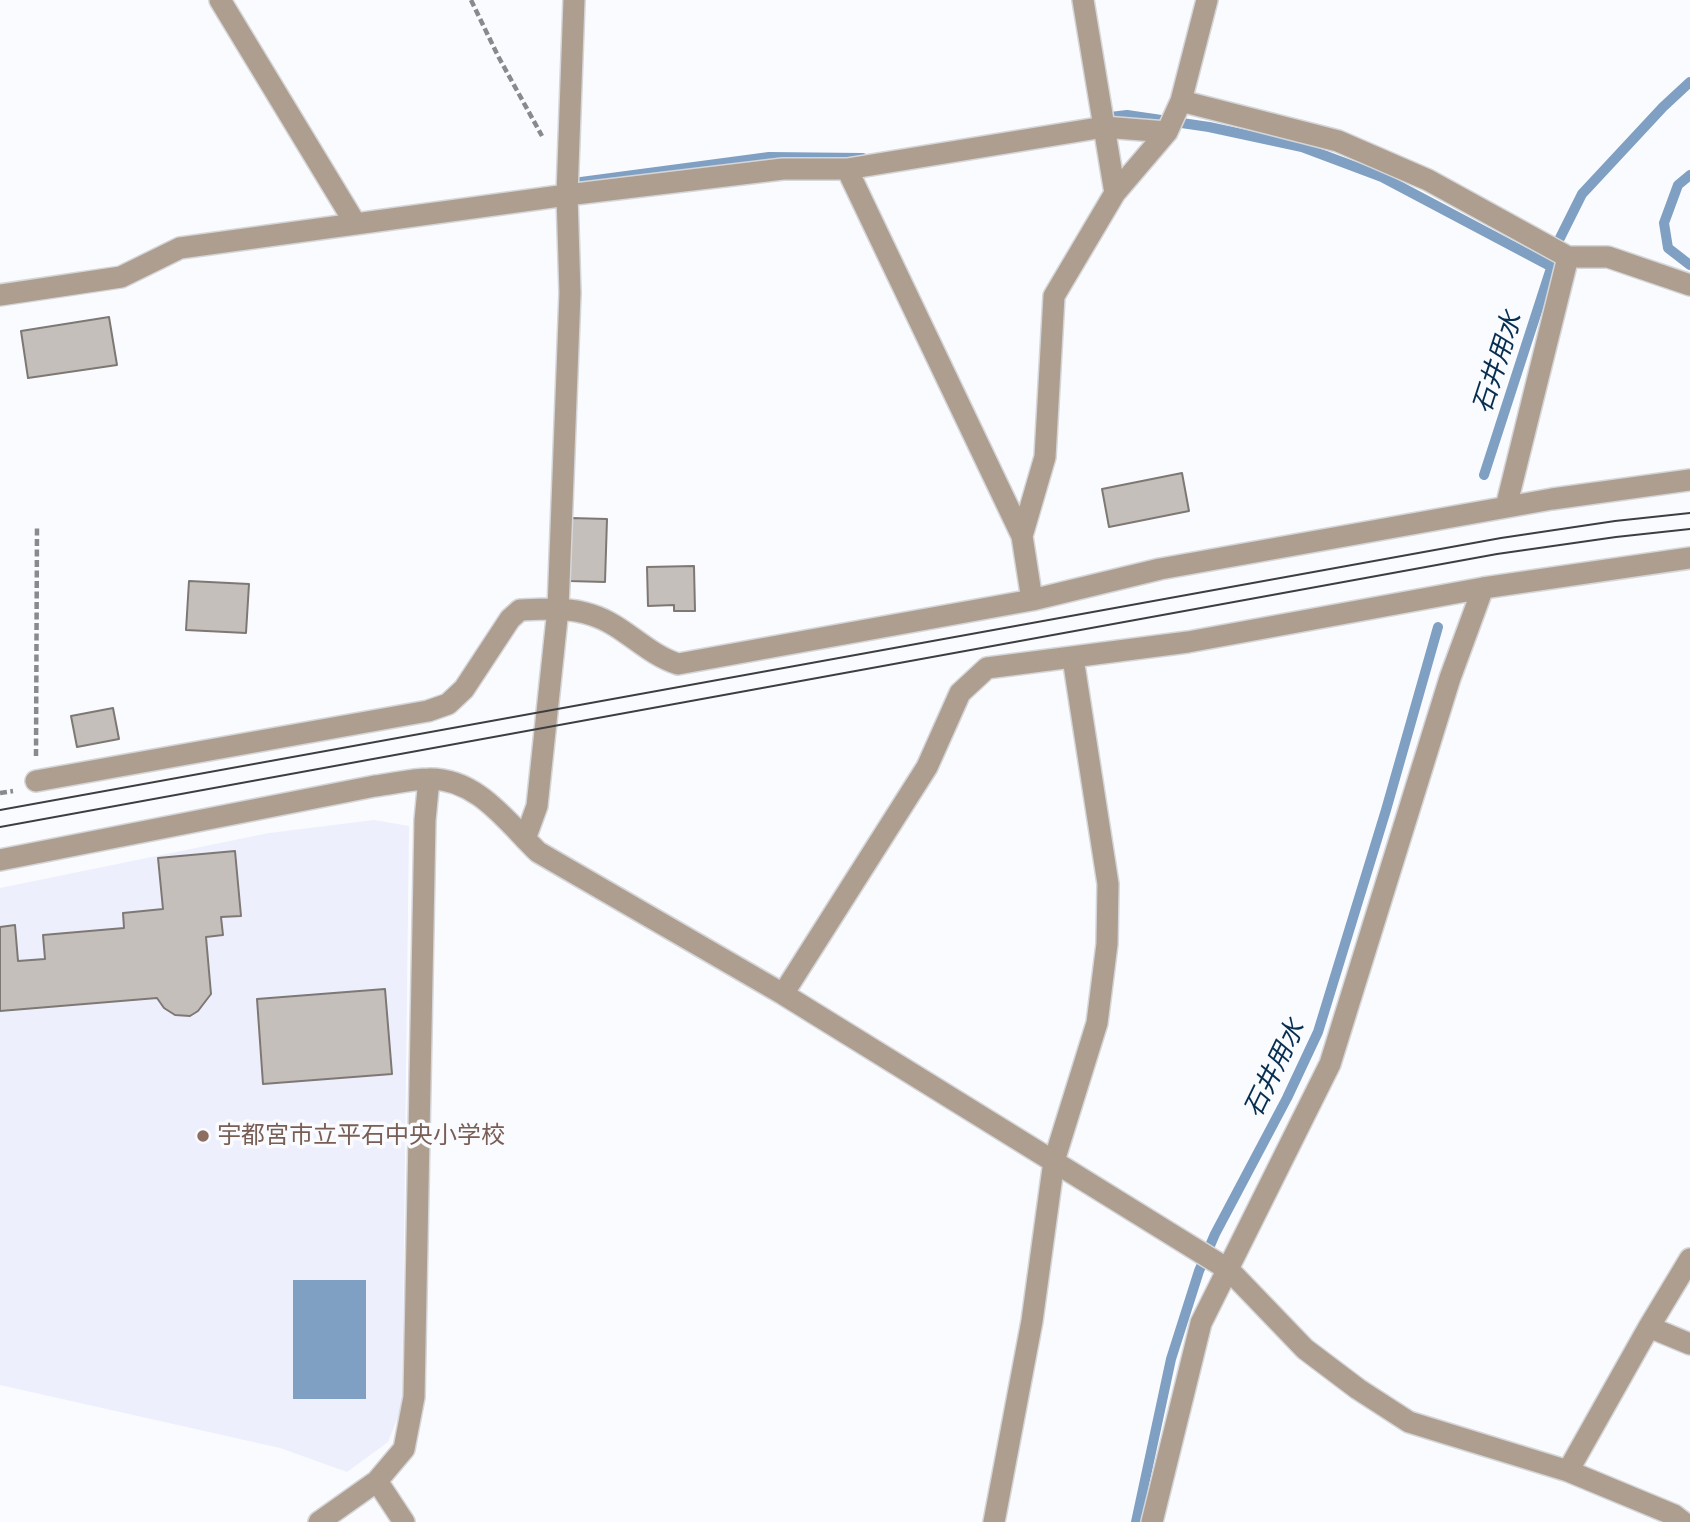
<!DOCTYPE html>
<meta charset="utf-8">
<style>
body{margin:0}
canvas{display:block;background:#fafbfe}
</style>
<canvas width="1690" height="1522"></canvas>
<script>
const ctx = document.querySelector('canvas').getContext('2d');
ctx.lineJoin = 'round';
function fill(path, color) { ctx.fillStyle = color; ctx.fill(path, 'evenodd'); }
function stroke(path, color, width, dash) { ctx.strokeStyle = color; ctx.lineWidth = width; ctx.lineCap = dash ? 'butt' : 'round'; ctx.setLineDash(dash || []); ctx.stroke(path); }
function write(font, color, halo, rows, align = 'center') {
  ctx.font = font + ' Figtree,"Noto Sans JP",sans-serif'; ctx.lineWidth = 7; ctx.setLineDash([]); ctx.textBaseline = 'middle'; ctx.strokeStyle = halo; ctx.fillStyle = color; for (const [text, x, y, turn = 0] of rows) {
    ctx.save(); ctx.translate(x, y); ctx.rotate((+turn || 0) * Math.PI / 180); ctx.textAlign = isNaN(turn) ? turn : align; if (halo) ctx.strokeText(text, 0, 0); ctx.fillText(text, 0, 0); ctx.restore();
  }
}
const built = new Path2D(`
 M374 820 409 826 402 1407 388 1442 347 1472 280 1448 0 1385V888L269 833Z`);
const water = new Path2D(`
 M293 1280H366V1399H293Z`);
const stream = new Path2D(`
 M1102 118 1127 115 1209 127 1302 147 1382 177 1552 267
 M1690 175 1678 185 1664 223 1668 248 1690 265
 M581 182 769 157 863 158
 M1560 238 1582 194 1663 107 1690 82
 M1484 475 1552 265
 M1136 1522 1171 1359 1199 1271 1215 1234 1287 1098 1318 1032 1386 810 1438 627`);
const building = new Path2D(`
 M109 317 117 365 28 378 21 331Z
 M1182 473 1189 511 1109 527 1102 489Z
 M571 518 607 519 605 582 569 581Z
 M694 566 695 611H674V605L648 606 647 567Z
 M189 581 249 584 246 633 186 630Z
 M113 708 119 739 77 747 71 716Z
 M235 851 241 916 221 917 223 935 206 937 211 994 198 1011 190 1016 175 1015 164 1008 157 998 0 1011V927L15 925 18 961 45 959 43 935 124 928 123 913 163 909 158 858Z
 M385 989 392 1074 263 1084 257 999Z`);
const path = new Path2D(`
 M471 0 498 56 542 136
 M36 756 37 526
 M0 793 13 791`);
const street = new Path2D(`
 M220 0 355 223
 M1181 101 1338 141 1428 180 1568 257H1608L1690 285
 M847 169 1022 536 1032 600
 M1115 193 1167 132 1181 101 1207 0
 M0 295 121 277 180 248 567 195 783 169H847L1104 127 1167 132
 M1506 507 1568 257
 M1022 536 1045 457 1054 296 1115 193 1083 0
 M36 781 428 711 448 704 464 689 510 619 520 610C544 609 569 607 592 615 624 625 646 654 678 664L1032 600 1160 569 1552 499 1690 480
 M525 839 537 806 558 609 570 293 567 195 574 0
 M0 860 375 786C392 784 411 779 429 779 477 778 507 822 538 852L783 994 1229 1270 1305 1349 1358 1389 1409 1422 1568 1471 1674 1515 1683 1522
 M783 994 927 767 960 693 987 668 1188 642 1483 588 1690 558
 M1649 1327 1690 1259
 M1568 1471 1649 1327 1690 1344
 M377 1481 404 1522
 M319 1522 377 1481 404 1449 414 1397 425 820 429 779
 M994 1522 1032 1321 1054 1161 1097 1023 1107 944 1108 884 1073 658
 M1152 1522 1201 1323 1330 1064 1450 678 1483 588`);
const tram = new Path2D(`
 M0 810 1501 538 1615 521 1690 513
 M0 827 1497 554 1616 537 1690 529`);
const markers = [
 [203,1136,7,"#8d6e63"]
];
const educationNames = [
 ["宇都宮市立平石中央小学校",217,1136]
];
const waterNames = [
 ["石井用水",1498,363,-72],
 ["石井用水",1275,1069,-64]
];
fill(built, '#edeffc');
fill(water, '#7fa0c3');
stroke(stream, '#7fa0c3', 10);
fill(building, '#c5bfbc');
stroke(building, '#7e7875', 2);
stroke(street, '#d5d6d9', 24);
stroke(path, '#898a8d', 4.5, [7, 3.5]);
stroke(street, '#ae9e8f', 21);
stroke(tram, '#3d3e40', 2);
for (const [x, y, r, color] of markers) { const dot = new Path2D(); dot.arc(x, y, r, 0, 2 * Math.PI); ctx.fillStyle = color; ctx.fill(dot); stroke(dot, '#fafbfe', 2.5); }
write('24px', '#785e54', '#fafbfe', educationNames, 'left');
write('italic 26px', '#072e50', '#fafbfe', waterNames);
</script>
